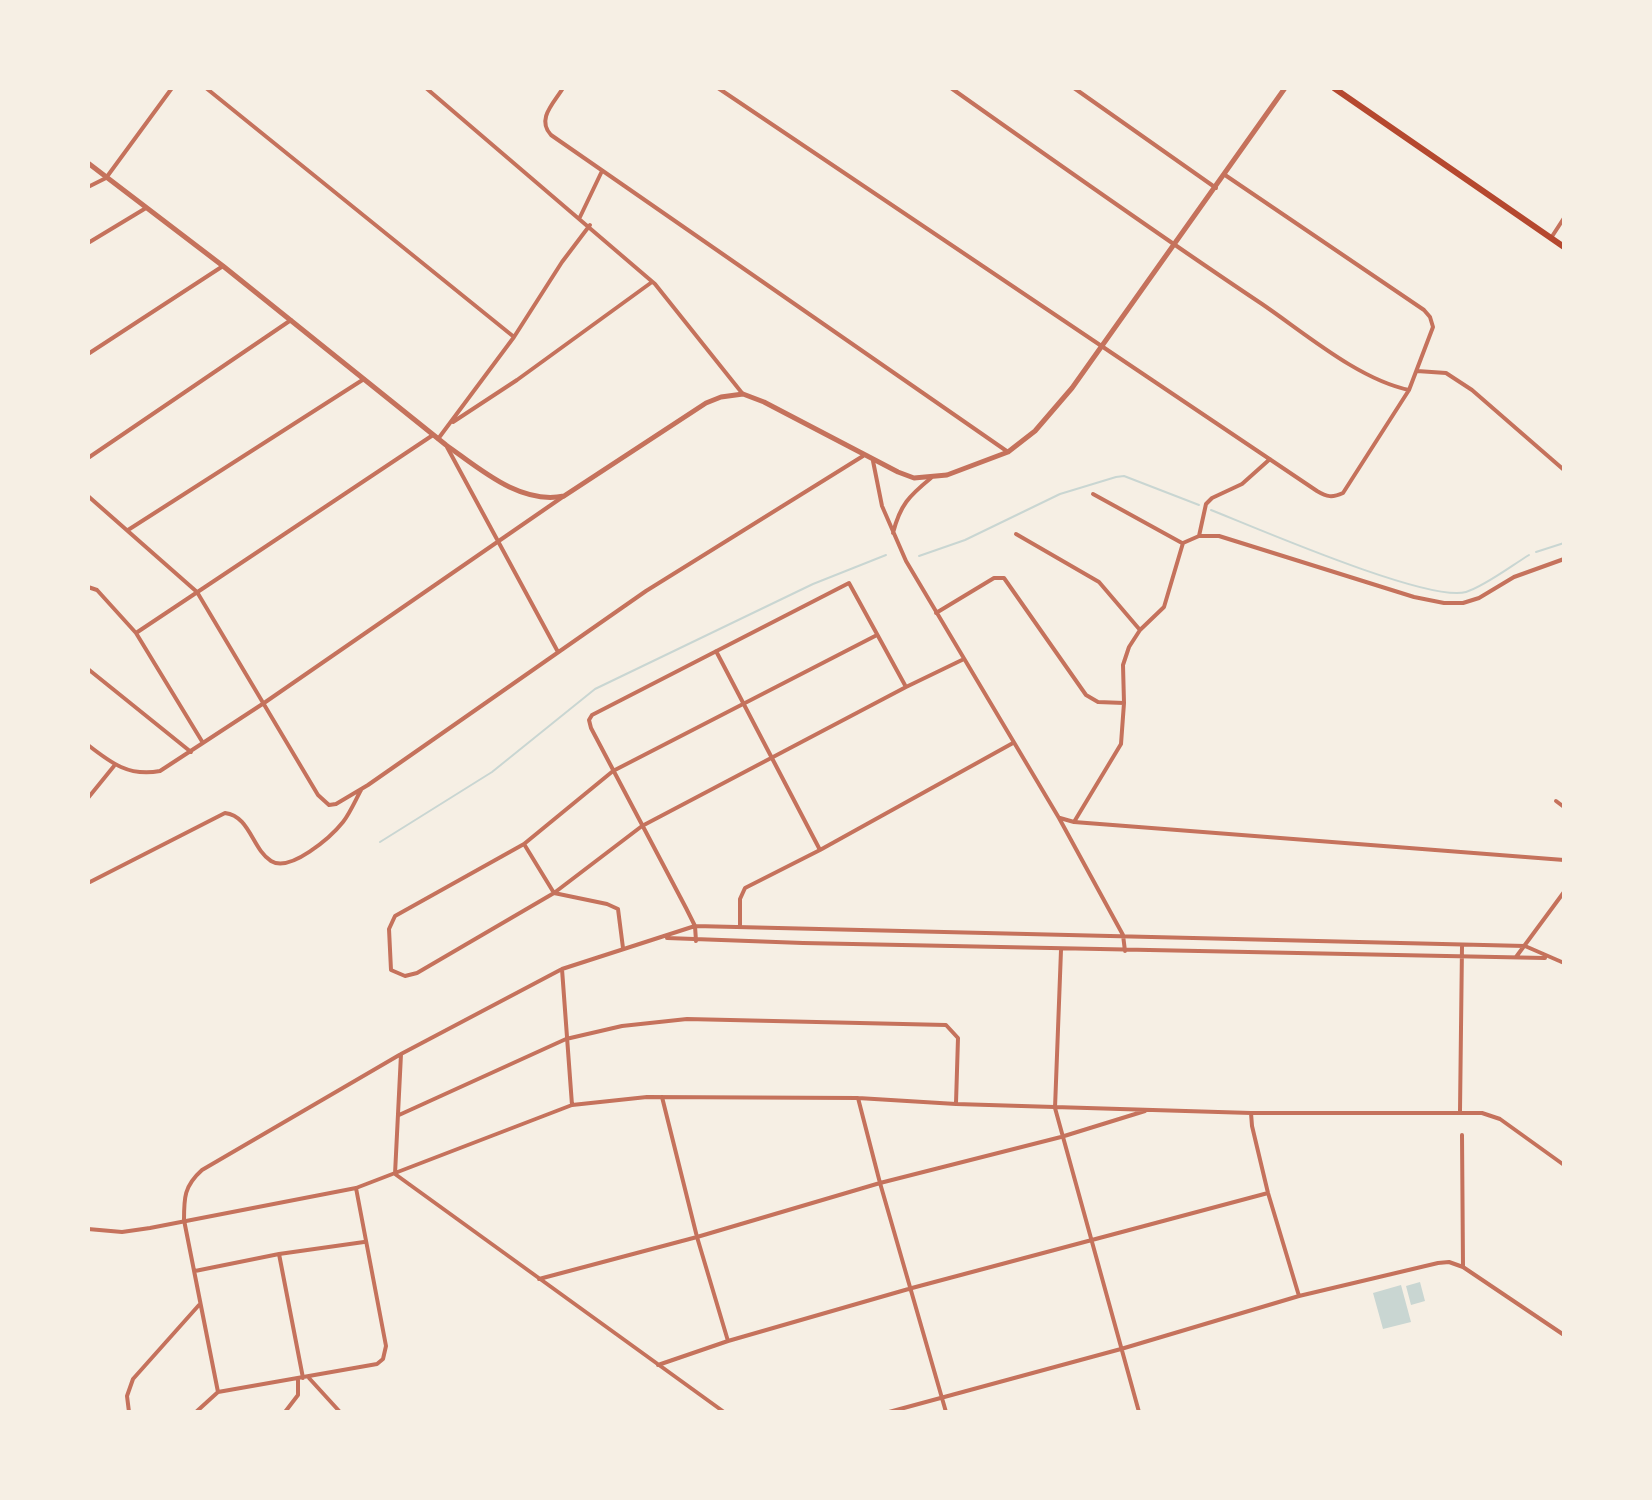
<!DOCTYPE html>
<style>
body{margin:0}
#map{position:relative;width:1652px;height:1500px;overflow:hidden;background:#f6efe4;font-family:"DejaVu Sans",sans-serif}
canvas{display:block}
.frame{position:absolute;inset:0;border:90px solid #f6efe4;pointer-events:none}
</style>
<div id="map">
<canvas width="1652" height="1500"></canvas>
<div class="frame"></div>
</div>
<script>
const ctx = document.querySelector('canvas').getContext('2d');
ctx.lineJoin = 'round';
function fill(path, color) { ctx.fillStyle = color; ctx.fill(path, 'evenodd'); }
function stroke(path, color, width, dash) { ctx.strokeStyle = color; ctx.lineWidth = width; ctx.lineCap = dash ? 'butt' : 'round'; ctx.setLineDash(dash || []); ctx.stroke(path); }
const water = new Path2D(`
 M1420 1282 1425 1301 1411 1305 1406 1286Z
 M1401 1285 1411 1322 1383 1329 1373 1293Z`);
const stream = new Path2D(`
 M1211 510C1254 527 1429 603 1466 592 1485 586 1511 566 1529 555
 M1536 552 1564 543
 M919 556 965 540 1060 494 1116 477 1124 476 1199 505
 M380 842 492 772 595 689 813 584 886 555`);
const minor = new Path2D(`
 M206 88 514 337
 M426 88 655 284 742 393
 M563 88C554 103 536 119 551 135L1008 452
 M718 88 1317 491C1327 497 1332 498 1343 493L1409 390 1433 327 1430 317 1424 310 1225 175
 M951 88C1054 161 1157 234 1262 304 1306 334 1358 379 1409 390
 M1074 88 1216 188
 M88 187 106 178 172 88
 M580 217 602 171
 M1551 238 1564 218
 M88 243 146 208
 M88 354 223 266
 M1417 371 1446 373 1472 390 1564 470
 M453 422 517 380 652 282
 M438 439 514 337 562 262 590 225
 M447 447 558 652
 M88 458 291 320
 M873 461 882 506 906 561 1059 818 1123 935 1125 951
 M1093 494 1182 543
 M88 496 197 592 318 795 329 805 336 804 368 785 646 591 863 456
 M128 530 364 379
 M893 533C900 505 909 496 931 478
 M1016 534 1099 582 1140 630
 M1199 536 1206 504 1212 498 1242 484 1270 459
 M88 587 97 590 136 633 203 743
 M936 613 994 578H1004L1086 695 1098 702 1124 703
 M136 633 433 435
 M877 635 613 771 524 844 395 916 389 929 391 970 405 976 417 973 554 893 642 826 906 687 964 659
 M716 651 820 850
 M88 669 191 752
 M88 745C111 763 129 777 160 771L264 703 564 496
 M88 798 114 766
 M1556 801 1564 807
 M1060 818 1074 822 1564 860
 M1074 822 1121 744 1124 703 1123 665 1129 647 1140 630 1164 607 1183 543 1199 536H1219L1414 597 1444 603H1463L1479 598 1514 577 1564 559
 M524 844 554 893 607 904 618 909 623 948
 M88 883 225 813C250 816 252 849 271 861 290 873 331 837 343 822 350 813 355 801 361 790
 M740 926V899L745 888 820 850 1013 743
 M667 938 803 943 1545 958
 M696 941 695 926 686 908 591 728 589 720 592 715 849 583 906 687
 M1061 950 1055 1108 1139 1412
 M1516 957 1564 892
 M562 969 572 1105
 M401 1054 395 1174 724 1412
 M662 1097 697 1237 728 1341
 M858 1098 880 1183 946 1412
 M1460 1111 1462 946
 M1251 1113 1252 1126 1268 1193 1299 1296
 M399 1115 566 1039 622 1026 687 1019 946 1025 958 1038 956 1103
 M1462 1135 1463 1267
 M88 1229 122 1232 150 1228 356 1188 572 1105 647 1097 858 1098 956 1104 1251 1113H1482L1500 1119 1564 1165
 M279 1254 303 1378
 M195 1271 279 1254 364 1242
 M539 1279 697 1237 880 1183 1061 1137 1145 1111
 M658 1365 728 1341 912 1288 1268 1193
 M309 1378 340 1412
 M218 1392 184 1220C184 1198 184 1186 202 1170L401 1054 562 969 695 926 1525 946 1564 963
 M218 1392 377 1364 383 1359 386 1346 356 1188
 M129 1412 127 1396 133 1379 199 1305
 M196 1412 218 1392
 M285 1412 298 1395V1379
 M889 1412 1121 1349 1299 1296 1438 1263 1449 1262 1463 1267 1564 1335`);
const tertiary = new Path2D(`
 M88 163 223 266 446 445C480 469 520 505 564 496L706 403 721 397 743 394 764 402 898 472 914 478 947 475 1008 452 1035 431 1072 388 1285 88`);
const secondary = new Path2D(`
 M1334 88 1564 247`);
fill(water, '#c9d6d2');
stroke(stream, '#c9d6d2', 2);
stroke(minor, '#c5725c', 4);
stroke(tertiary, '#c5725c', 5);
stroke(secondary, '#b5482f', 6);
</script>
